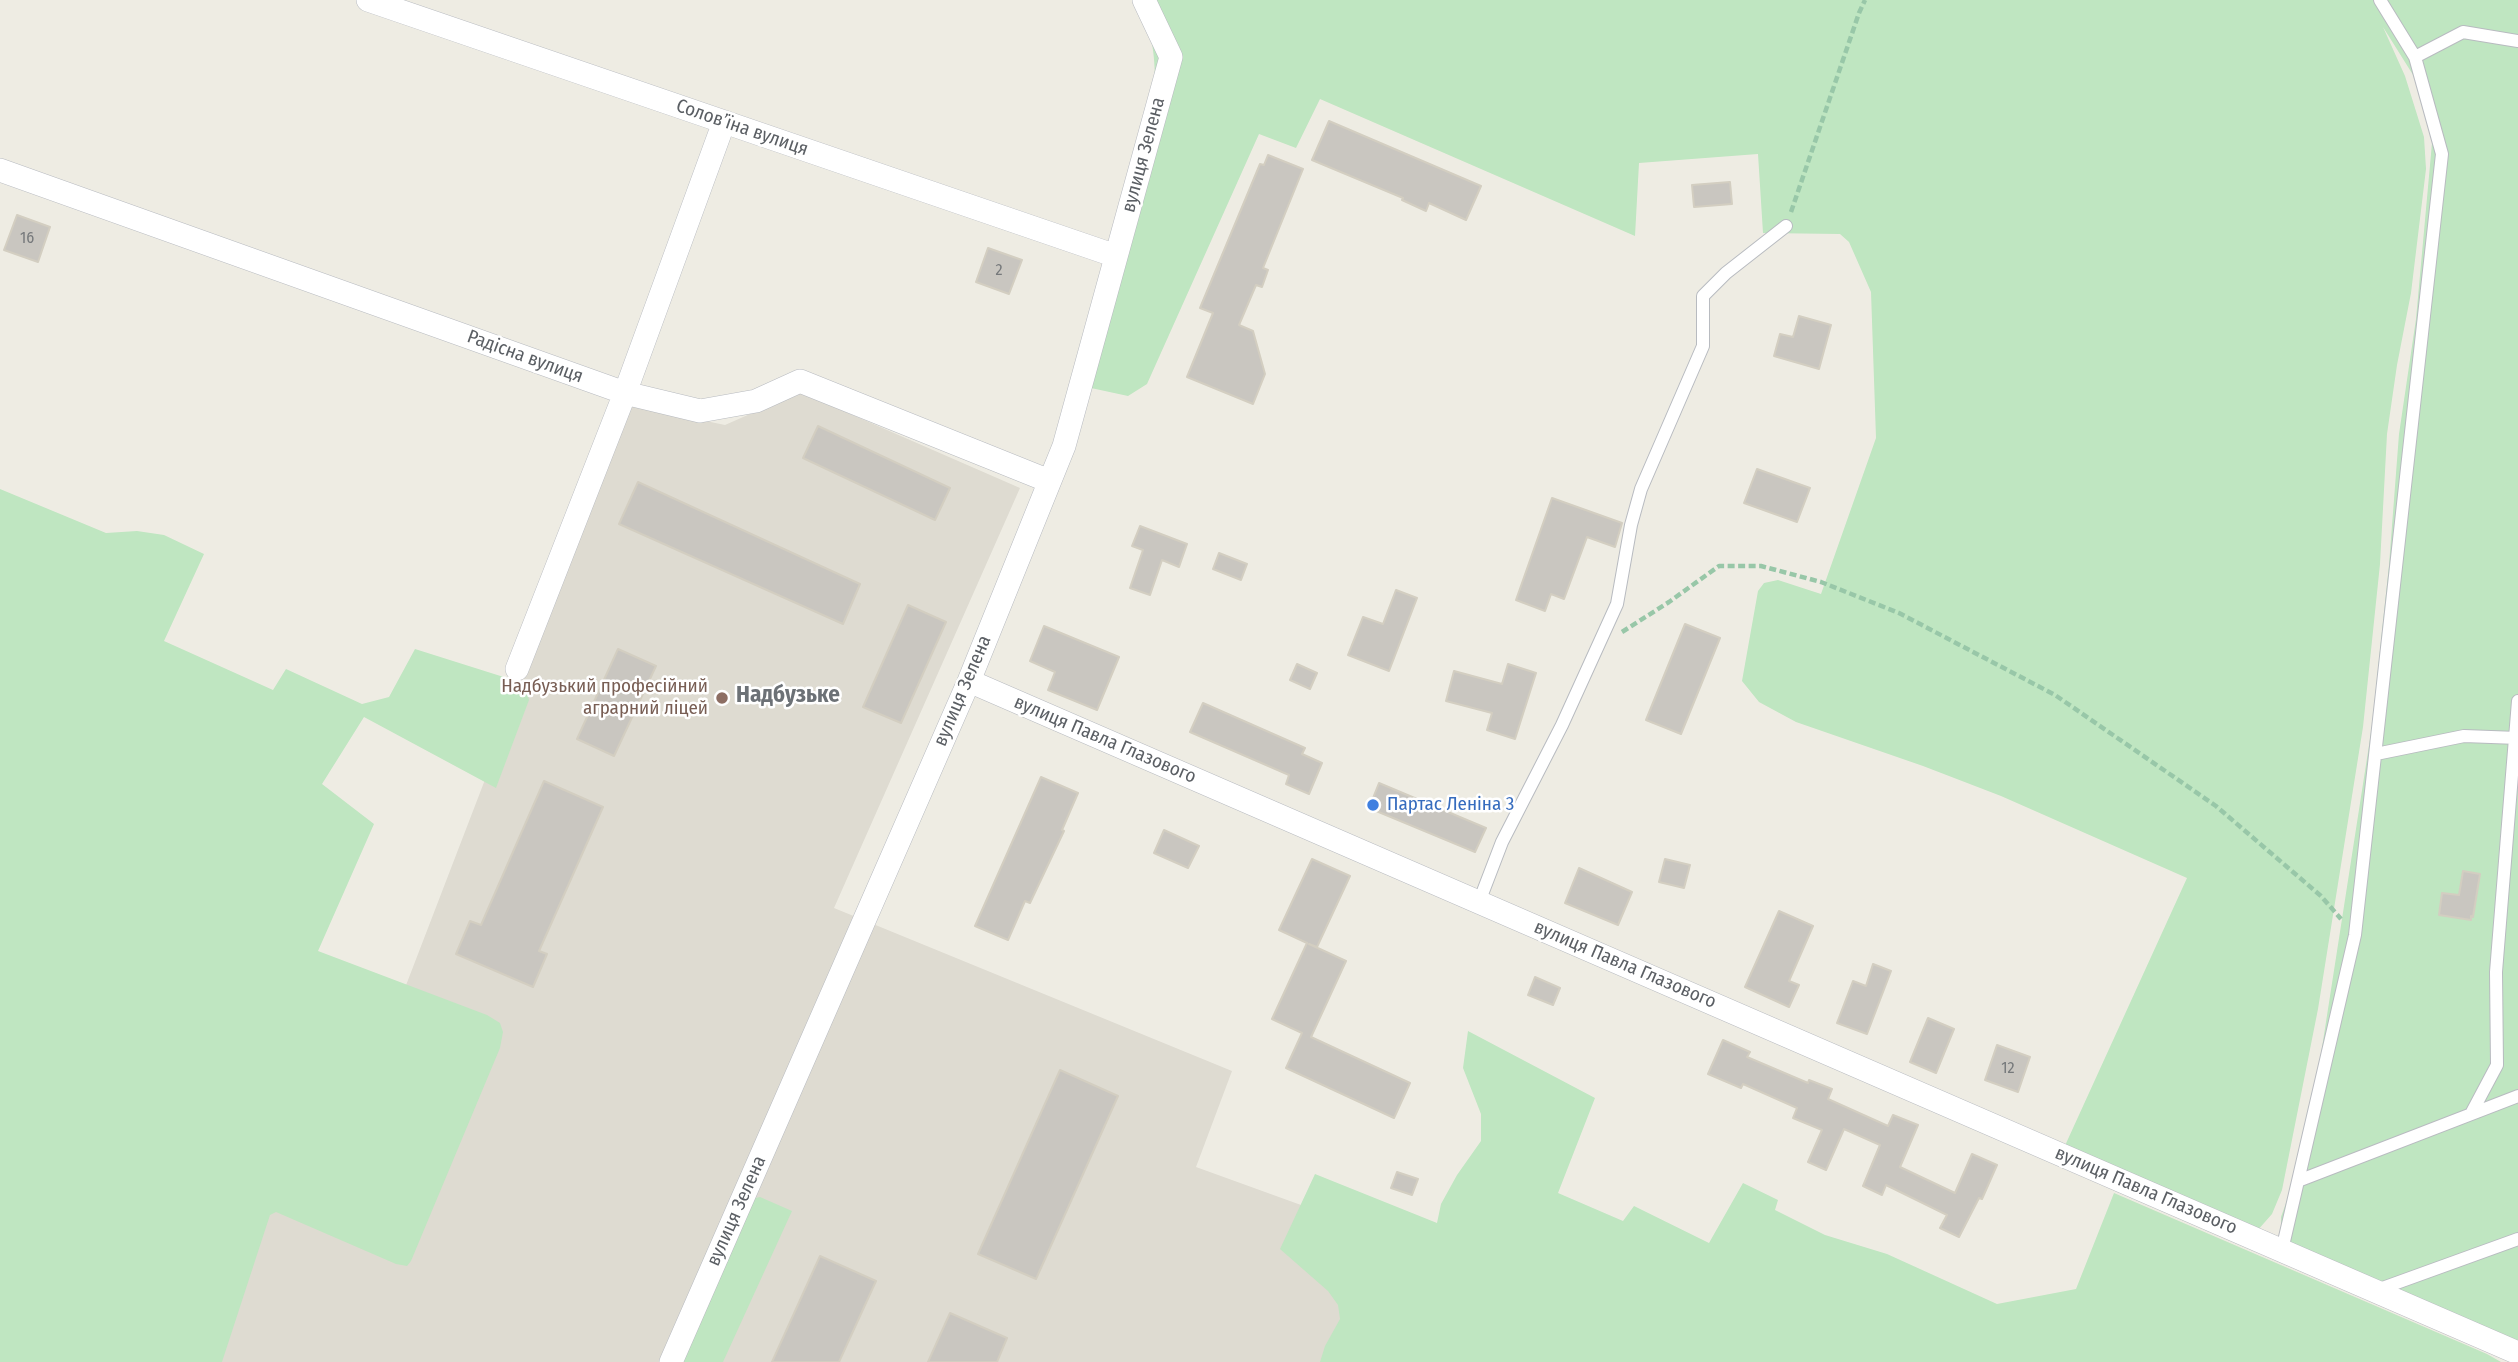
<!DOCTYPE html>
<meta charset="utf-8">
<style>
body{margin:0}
canvas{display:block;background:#eeece3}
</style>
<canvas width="2518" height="1362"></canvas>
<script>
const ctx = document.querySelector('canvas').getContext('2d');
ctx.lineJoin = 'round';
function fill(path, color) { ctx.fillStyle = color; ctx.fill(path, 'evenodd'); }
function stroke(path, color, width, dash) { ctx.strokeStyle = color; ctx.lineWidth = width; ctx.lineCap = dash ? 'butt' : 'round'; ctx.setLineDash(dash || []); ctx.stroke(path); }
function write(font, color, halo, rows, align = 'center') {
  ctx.font = font + ' "Fira Sans Condensed",sans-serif'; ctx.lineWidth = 5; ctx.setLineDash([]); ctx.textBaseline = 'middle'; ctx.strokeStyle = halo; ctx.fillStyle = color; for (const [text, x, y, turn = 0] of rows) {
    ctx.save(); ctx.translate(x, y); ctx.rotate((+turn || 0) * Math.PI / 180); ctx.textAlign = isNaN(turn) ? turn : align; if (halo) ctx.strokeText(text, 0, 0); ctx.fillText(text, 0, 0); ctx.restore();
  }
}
const education = new Path2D(`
 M800 392 1020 488 834 908 1232 1071 1196 1167 1406 1243 1361 1362H219L275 1186 325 1196 629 405 725 425Z`);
const green = new Path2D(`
 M1138 0H2518V1350L2297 1250 2281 1231V1217L2291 1189 2321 1054 2372 726 2389 565 2399 434 2416 319 2435 110 2383 27 2405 76 2424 137 2426 169 2411 293 2397 365 2387 434 2380 564 2363 727 2318 1009 2282 1190 2272 1214 2257 1231 2063 1150 2187 878 2001 796 1923 766 1796 722 1759 702 1742 681 1758 591 1764 583 1778 580 1821 594 1876 438 1871 292 1849 242 1840 234 1763 233 1758 154 1639 163 1635 236 1320 99 1296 148 1259 134 1147 384 1128 396 1091 388 1155 86C1155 50 1152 34 1138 0Z
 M0 489 106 533 137 531 164 535 204 554 164 641 273 690 286 669 362 704 389 697 415 649 510 679 526 688 529 700 496 788 364 717 322 784 374 824 318 951 487 1015 500 1023 503 1032 500 1048 411 1261 407 1266 396 1264 276 1212 270 1215 222 1362H0Z
 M1468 1031 1595 1098 1558 1193 1623 1221 1634 1206 1709 1243 1743 1183 1778 1200 1775 1210 1825 1235 1887 1254 1997 1304 2076 1289 2114 1193 2487 1354 2501 1362H1320L1325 1346 1340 1319 1338 1305 1328 1291 1280 1249 1315 1174 1437 1223 1441 1204 1457 1175 1481 1141V1114L1463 1068Z
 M760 1197 792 1211 723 1362H675L751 1199Z`);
const building = new Path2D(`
 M1329 121 1481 186 1466 220 1429 203 1426 211 1402 200 1403 198 1312 160Z
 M1268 155 1303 169 1263 268 1268 270 1262 287 1256 285 1239 325 1253 331 1265 374 1253 404 1187 377 1213 313 1200 308 1260 164 1264 165Z
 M1730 182 1732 204 1694 207 1692 185Z
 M17 215 50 227 38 262 4 250Z
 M988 248 1022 260 1009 294 976 282Z
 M1799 316 1831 325 1819 369 1774 356 1780 334 1793 337Z
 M818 426 950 488 935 520 803 458Z
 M1757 469 1810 488 1797 522 1744 503Z
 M638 482 860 584 843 624 619 524Z
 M1552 498 1622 523 1615 547 1587 537 1564 599 1551 594 1545 611 1516 600Z
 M1140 526 1187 544 1179 567 1162 560 1150 595 1130 588 1143 550 1132 546Z
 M1219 553 1247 564 1241 580 1213 569Z
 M1396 590 1417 598 1389 671 1348 655 1363 617 1383 624Z
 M908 605 946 622 901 723 863 707Z
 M1685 624 1720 638 1681 734 1646 720Z
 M1044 626 1119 657 1097 710 1048 690 1055 672 1030 661Z
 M618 649 656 666 614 756 577 739Z
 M1297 664 1317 673 1310 689 1290 680Z
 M1508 664 1536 673 1515 739 1487 730 1492 713 1446 701 1454 671 1502 684Z
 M1203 703 1305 748 1302 754 1322 763 1309 794 1286 784 1289 775 1190 732Z
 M1041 777 1078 793 1062 830 1064 831 1030 903 1025 901 1008 940 975 926Z
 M544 781 603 807 539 951 547 954 533 987 456 954 470 921 481 925Z
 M1379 783 1486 828 1475 852 1369 808Z
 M1164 830 1199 846 1188 868 1154 853Z
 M1312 859 1350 876 1317 947 1309 944 1346 961 1311 1037 1410 1083 1394 1118 1286 1068 1302 1033 1272 1019 1307 943 1279 930Z
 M1665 859 1690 865 1684 888 1659 882Z
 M1579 868 1632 892 1618 925 1565 903Z
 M2463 871 2480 874 2473 917 2471 916V920L2439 915 2442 893 2459 895Z
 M1779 911 1813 926 1789 981 1799 985 1789 1007 1745 987Z
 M1873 964 1891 971 1867 1034 1837 1023 1853 981 1866 986Z
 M1535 977 1560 988 1553 1005 1528 995Z
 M1928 1018 1954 1029 1936 1073 1910 1062Z
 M1723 1040 1750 1052 1747 1057 1808 1083 1809 1080 1832 1089 1828 1099 1888 1126 1893 1115 1918 1125 1900 1167 1955 1193 1972 1154 1997 1165 1982 1199 1979 1198 1959 1237 1940 1228 1947 1215 1886 1185 1882 1195 1863 1186 1880 1145 1844 1129 1826 1170 1808 1162 1822 1130 1793 1118 1797 1108 1743 1084 1741 1088 1708 1074Z
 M1997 1045 2030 1057 2018 1092 1985 1080Z
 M1060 1070 1118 1096 1036 1279 978 1254Z
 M1397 1172 1418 1179 1412 1195 1391 1188Z
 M820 1256 876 1281 839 1362H772Z
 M950 1313 1007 1338 997 1362H928Z`);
const path = new Path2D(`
 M1791 212 1859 13 1865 0
 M1622 632 1669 602 1719 566H1761L1821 582 1899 613 2055 695 2216 806 2321 896 2341 919`);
const lane = new Path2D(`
 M2415 57 2463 32 2518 41
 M2376 754 2464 736 2518 738
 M1479 902 1502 842 1562 725 1617 604 1631 525 1641 489 1703 346V296L1726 273 1786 226
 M2472 1112 2497 1065 2496 972 2518 701
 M2298 1181 2518 1096
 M2282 1250 2355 935 2442 154 2415 57 2380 0
 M2377 1290 2518 1239`);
const street = new Path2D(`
 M368 0 1116 256
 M0 170 625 393 700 411 756 401 800 381 1049 481
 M517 669 625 393 724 122
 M969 681 2518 1353
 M671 1362 969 681 1064 446 1171 57 1144 0`);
const markers = [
 [722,698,7,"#8d6e63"],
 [1373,805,7,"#3f7fe0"]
];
const numberNames = [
 ["16",27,239],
 ["2",999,271],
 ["12",2008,1069]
];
const streetNames = [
 ["Соловʼїна вулиця",742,128,19],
 ["вулиця Зелена",1144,155,-75],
 ["Радісна вулиця",525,357,20],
 ["вулиця Зелена",963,691,-67],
 ["вулиця Павла Глазового",1105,740,23],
 ["вулиця Павла Глазового",1625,965,23],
 ["вулиця Павла Глазового",2146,1191,23],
 ["вулиця Зелена",737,1211,-66]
];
const educationNames = [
 ["Надбузький професійний",708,687],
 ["аграрний ліцей",708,709]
];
const shopNames = [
 ["Партас Леніна 3",1387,805]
];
const quarterNames = [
 ["Надбузьке",788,696]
];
fill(education, '#dedbd1');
fill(green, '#bfe6c1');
fill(building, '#c9c6c0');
stroke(building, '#d3cec1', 2);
stroke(lane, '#b8bbc0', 14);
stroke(street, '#b8bbc0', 24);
stroke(path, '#98c7a8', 4.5, [7, 3.5]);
stroke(lane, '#fff', 12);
stroke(street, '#fff', 23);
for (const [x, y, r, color] of markers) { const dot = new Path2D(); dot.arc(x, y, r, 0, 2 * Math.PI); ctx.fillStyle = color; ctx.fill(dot); stroke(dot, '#fff', 2.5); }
write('16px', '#76797b', null, numberNames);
write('19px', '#5b5f64', '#fff', streetNames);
write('19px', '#785e54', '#fff', educationNames, 'right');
write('19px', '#366cbe', '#fff', shopNames, 'left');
write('bold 23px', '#6c7176', '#fff', quarterNames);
</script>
